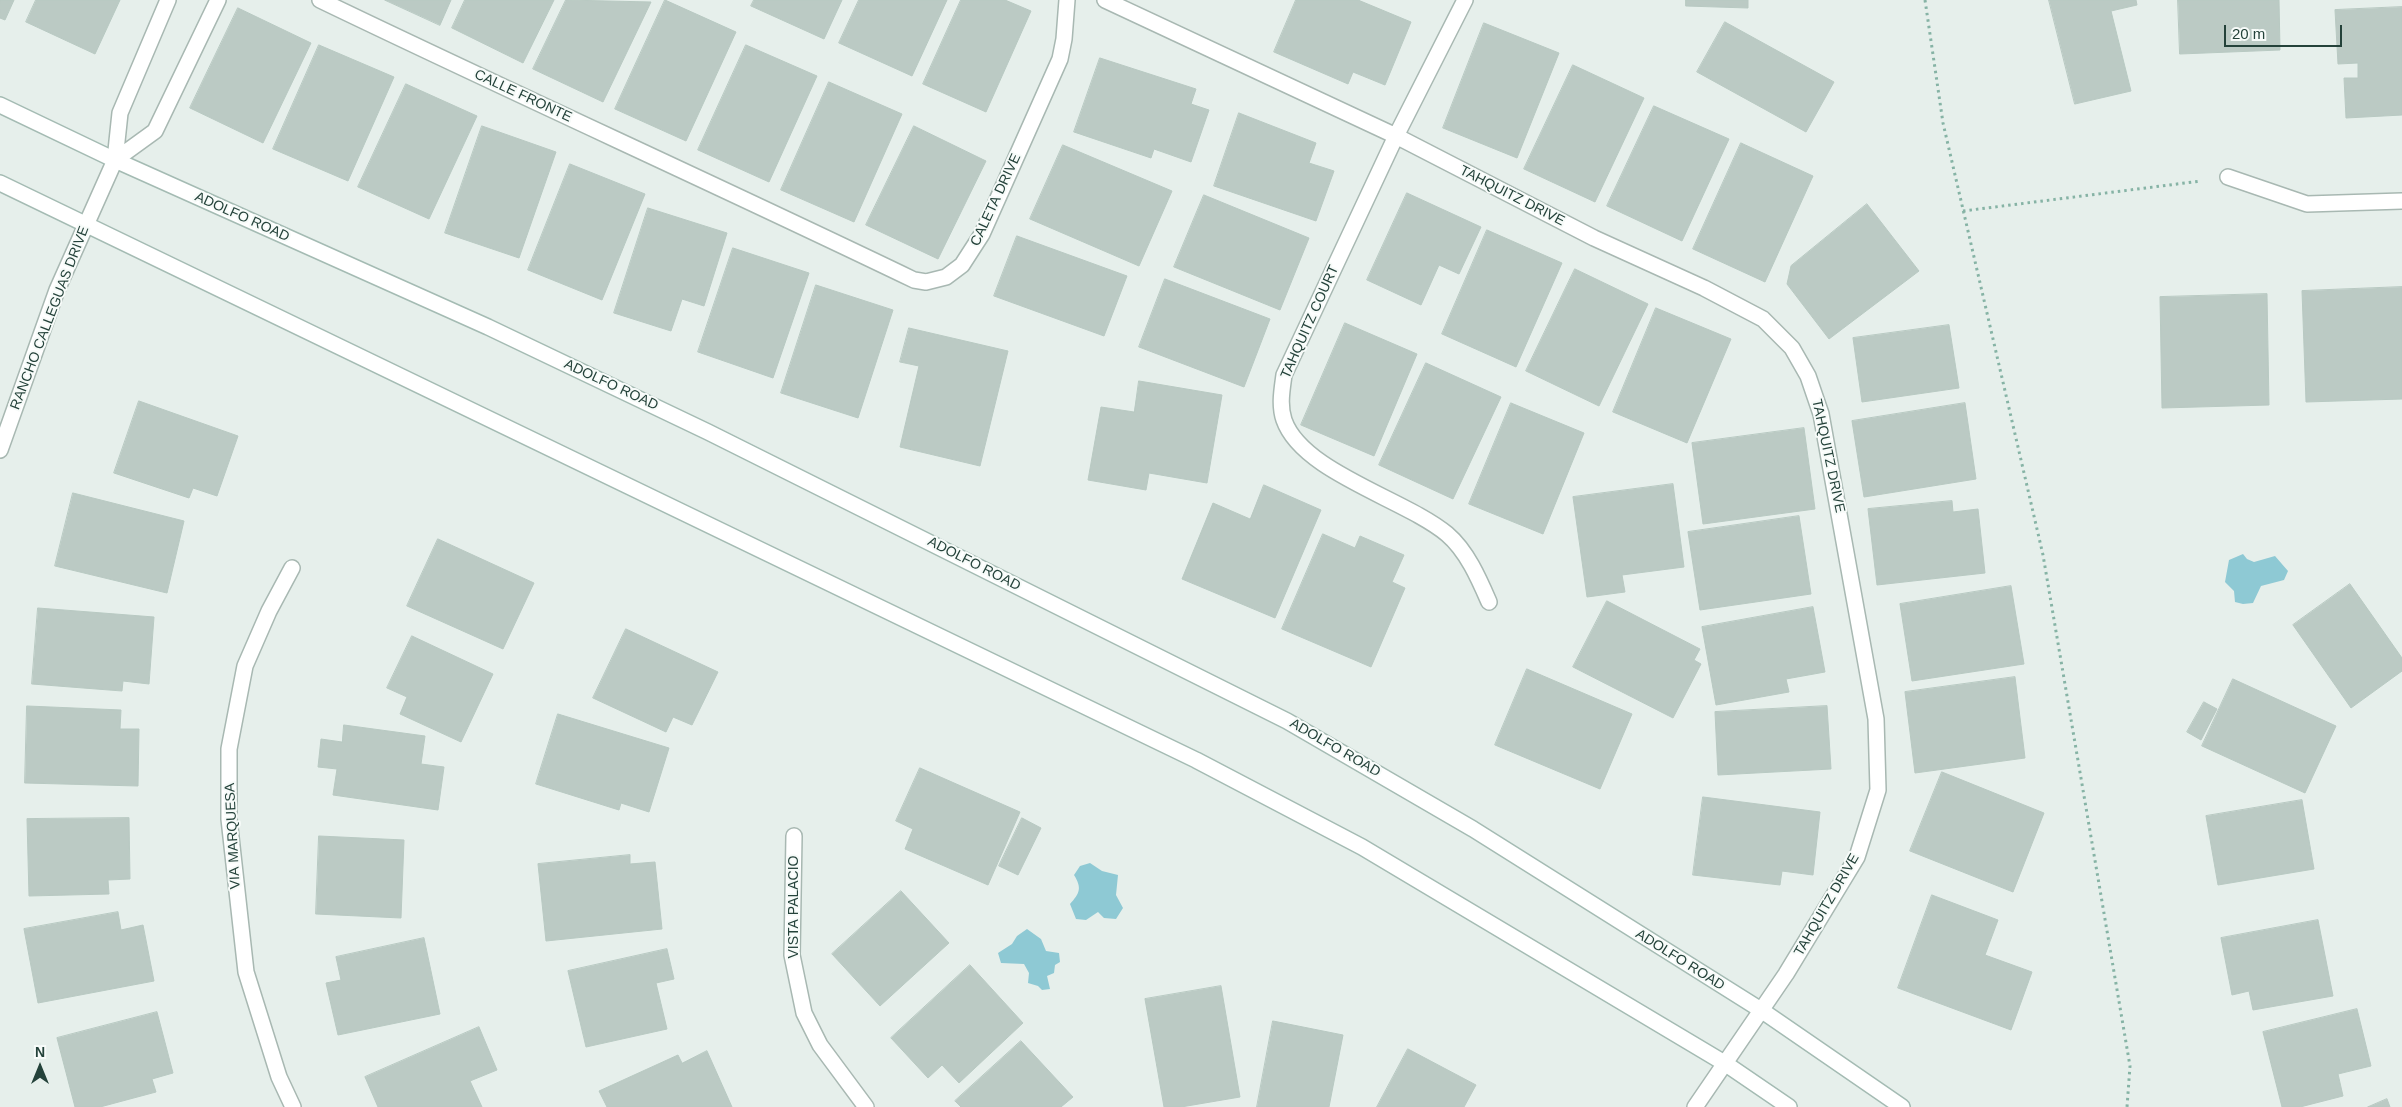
<!DOCTYPE html>
<style>
body{margin:0}
#map{position:relative;width:2402px;height:1107px;overflow:hidden;background:#e6efeb;font-family:Helvetica,sans-serif}
canvas{display:block}
.north{position:absolute;left:15px;top:1042px;width:50px;height:50px;-webkit-text-stroke:4px #f7fbf9;paint-order:stroke;rotate:0deg;font-size:14px;font-weight:700;line-height:20px;text-align:center;color:#24423a}
.north::after{content:'';display:block;margin:auto;width:18px;height:22px;background:#24423a;clip-path:polygon(50% 0,100% 100%,50% 72%,0 100%)}
.scale{position:absolute;left:2224px;top:25px;width:118px;height:22px;box-sizing:border-box;border:2px solid #24423a;border-top:0;padding-left:6px;font-size:15px;line-height:18px;white-space:nowrap;color:#24423a;-webkit-text-stroke:4px #f7fbf9;paint-order:stroke}
</style>
<div id="map">
<canvas width="2402" height="1107"></canvas>
<div class="north">N</div>
<div class="scale">20 m</div>
</div>
<script>
const ctx = document.querySelector('canvas').getContext('2d');
ctx.lineJoin = 'round';
function fill(path, color) { ctx.fillStyle = color; ctx.fill(path, 'evenodd'); }
function stroke(path, color, width, dash) { ctx.strokeStyle = color; ctx.lineWidth = width; ctx.lineCap = dash ? 'butt' : 'round'; ctx.setLineDash(dash || []); ctx.stroke(path); }
function write(font, color, halo, rows, align = 'center') {
  ctx.font = font + ' Helvetica,sans-serif'; ctx.lineWidth = 4; ctx.setLineDash([]); ctx.textBaseline = 'middle'; ctx.strokeStyle = halo; ctx.fillStyle = color; for (const [text, x, y, turn = 0] of rows) {
    ctx.save(); ctx.translate(x, y); ctx.rotate((+turn || 0) * Math.PI / 180); ctx.textAlign = isNaN(turn) ? turn : align; if (halo) ctx.strokeText(text, 0, 0); ctx.fillText(text, 0, 0); ctx.restore();
  }
}
const water = new Path2D(`
 M2243 554 2247 559 2254 562 2275 556 2288 571 2284 580 2261 586 2253 603 2243 604 2235 602 2234 591 2225 582 2229 560Z
 M1090 863 1102 871 1118 875 1116 895 1123 908 1116 919 1104 918 1098 912 1086 920 1076 919 1070 904C1080 893 1082 888 1074 875L1080 866Z
 M1027 929 1041 939 1046 951 1059 953 1060 962 1055 965 1054 973 1047 976 1050 989 1042 990 1038 986 1028 983 1029 973 1024 964 1001 963 998 953 1012 944 1017 936Z`);
const building = new Path2D(`
 M0 0H14L5 20 0 18Z
 M36 0H120L95 54 26 22Z
 M385 0H451L440 25Z
 M465 0H554L523 63 452 28Z
 M566 0 651 2 603 102 533 69Z
 M665 0 736 32 686 141 615 109Z
 M754 0H842L824 39 751 6Z
 M859 0H947L912 76 839 43Z
 M961 0H1005L1031 11 986 112 923 84Z
 M1296 0H1358L1411 22 1385 85 1353 72 1348 84 1274 52Z
 M1686 0H1748V8L1686 6Z
 M2049 0H2136L2137 5 2111 11 2131 91 2075 104Z
 M2178 0H2279L2280 50 2180 54Z
 M2402 7V115L2346 118 2344 78H2358V63L2338 64 2335 10Z
 M238 8 311 43 263 143 190 108Z
 M1725 22 1834 82 1806 132 1697 72Z
 M1484 23 1559 53 1517 158 1443 128Z
 M319 45 394 77 348 181 273 149Z
 M746 45 817 76 769 182 698 150Z
 M1100 58 1196 89 1191 104 1209 110 1191 162 1154 149 1151 158 1074 132Z
 M1573 65 1644 98 1595 202 1524 169Z
 M829 82 902 114 854 222 781 190Z
 M406 84 477 116 429 219 358 187Z
 M1654 106 1729 139 1682 241 1607 206Z
 M1239 113 1316 143 1309 163 1334 171 1316 221 1214 186Z
 M482 126 556 152 519 258 445 233Z
 M914 126 986 161 938 259 866 225Z
 M1741 143 1813 176 1765 282 1693 249Z
 M1063 145 1172 191 1139 266 1030 219Z
 M570 164 645 194 602 300 528 270Z
 M1407 193 1481 227 1459 274 1439 265 1421 305 1367 280Z
 M1204 195 1309 238 1280 310 1174 267Z
 M1867 204 1919 271 1829 339 1787 284 1791 266Z
 M648 208 727 233 704 306 682 299 671 331 614 313Z
 M1487 230 1562 263 1516 367 1442 334Z
 M1017 236 1127 276 1104 336 994 296Z
 M733 248 809 273 773 378 698 352Z
 M1575 269 1648 304 1599 406 1526 371Z
 M1165 279 1270 319 1244 387 1139 347Z
 M816 285 893 310 858 418 781 393Z
 M2402 287V399L2306 402 2302 291Z
 M2267 294 2269 405 2162 408 2160 297Z
 M1656 308 1731 339 1687 443 1613 412Z
 M1345 323 1417 354 1374 456 1301 425Z
 M1949 325 1959 388 1862 402 1853 338Z
 M909 328 1008 351 980 466 900 447 919 366 900 362Z
 M1426 363 1501 397 1453 499 1379 465Z
 M1139 381 1222 395 1207 483 1149 473 1146 490 1088 480 1101 407 1134 412Z
 M139 401 238 436 217 496 193 488 189 498 114 473Z
 M1511 403 1584 433 1543 534 1469 504Z
 M1965 403 1976 479 1864 497 1852 421Z
 M1804 428 1815 509 1703 524 1692 443Z
 M1673 484 1684 567 1622 575 1625 592 1587 597 1573 497Z
 M1264 485 1321 510 1275 618 1182 579 1213 503 1250 519Z
 M73 493 184 521 167 593 55 566Z
 M1952 501 1953 512 1978 509 1985 573 1877 585 1868 509Z
 M1799 516 1811 594 1700 610 1688 532Z
 M1323 534 1355 548 1360 536 1404 555 1392 582 1405 588 1371 667 1282 629Z
 M438 539 534 583 503 649 407 606Z
 M2350 584 2402 658V671L2351 708 2293 625Z
 M2011 586 2024 664 1912 681 1900 604Z
 M1607 601 1700 649 1694 660 1701 664 1673 718 1573 667Z
 M1813 607 1825 672 1786 679 1789 692 1716 705 1702 627Z
 M38 608 154 617 149 684 123 681 122 691 32 684Z
 M626 629 718 672 692 725 673 717 666 732 593 698Z
 M412 636 493 674 461 742 400 714 407 697 387 688Z
 M1527 669 1632 714 1600 789 1495 745Z
 M2015 677 2025 758 1915 773 1905 692Z
 M2233 679 2336 726 2305 793 2202 746Z
 M2204 702 2217 709 2201 740 2187 732Z
 M27 706 121 710 120 729H139L138 786 25 783Z
 M1827 706 1831 769 1718 775 1715 712Z
 M558 714 669 748 649 812 621 803 619 810 536 784Z
 M344 725 425 736 421 764 444 767 438 810 333 795 337 769 318 767 321 739 342 742Z
 M920 768 1020 812 988 885 905 849 913 829 896 821Z
 M1942 772 2044 813 2013 892 1910 851Z
 M1703 797 1820 812 1813 875 1782 871 1780 885 1693 875Z
 M2302 800 2314 869 2218 885 2206 816Z
 M129 818 130 879 108 880 109 894 29 896 27 819Z
 M1022 818 1041 828 1018 875 999 866Z
 M319 836 404 840 401 918 316 914Z
 M630 855V864L655 862 662 929 546 941 538 864Z
 M901 891 949 943 880 1006 832 954Z
 M1932 895 1998 920 1985 955 2032 972 2011 1030 1898 988Z
 M118 912 121 930 143 925 154 981 38 1003 24 929Z
 M2318 920 2333 996 2253 1010 2249 991 2232 995 2221 938Z
 M424 938 440 1014 338 1035 326 983 341 980 336 957Z
 M667 949 674 979 656 983 667 1029 586 1047 568 971Z
 M970 965 1023 1023 959 1083 942 1065 928 1078 891 1038Z
 M1221 986 1240 1097 1181 1107H1164L1145 999Z
 M2357 1009 2371 1066 2338 1074 2343 1096 2300 1107H2282L2263 1032Z
 M157 1012 173 1073 152 1079 156 1092 100 1107H75L57 1038Z
 M1273 1021 1343 1035 1329 1107H1257Z
 M479 1027 497 1070 470 1081 482 1107H378L365 1077Z
 M1021 1041 1073 1097 1061 1107H961L955 1101Z
 M1408 1049 1476 1085 1464 1107H1377Z
 M707 1051 732 1107H607L599 1091 678 1055 682 1063Z
 M2387 1099 2390 1107H2368Z`);
const path = new Path2D(`
 M1925 0 1943 123 2043 555 2130 1066 2127 1107
 M1963 211 2201 181`);
const street = new Path2D(`
 M320 0C517 95 717 185 914 280L926 282 946 277 962 265 982 234 1060 59 1064 39 1067 0
 M1105 0 1396 136 1594 238 1704 288 1763 319 1792 348 1808 376 1821 414 1876 719 1878 790 1857 857 1786 974 1695 1107
 M1465 0 1396 136 1284 375C1282 390 1279 405 1284 420 1302 472 1405 499 1447 534 1467 551 1479 579 1489 602
 M115 160 155 131 218 0
 M2228 177 2307 204 2402 201
 M0 450 57 290 115 160 120 113 168 0
 M292 568 269 611 245 666 229 749V819L246 972 279 1077 293 1107
 M794 836 792 955 804 1013 820 1045 866 1107`);
const secondary = new Path2D(`
 M0 105 115 160 488 327 708 432 1287 721 1473 829 1761 1010 1902 1107
 M0 183 1196 760 1362 847 1726 1064 1789 1107`);
const streetNames = [
 ["CALLE FRONTE",523,96,25],
 ["TAHQUITZ DRIVE",1512,196,27],
 ["CALETA DRIVE",996,200,-65],
 ["ADOLFO ROAD",242,217,24],
 ["RANCHO CALLEGUAS DRIVE",50,318,-69],
 ["TAHQUITZ COURT",1310,322,-66],
 ["ADOLFO ROAD",611,385,25],
 ["TAHQUITZ DRIVE",1828,456,78],
 ["ADOLFO ROAD",974,564,27],
 ["ADOLFO ROAD",1335,748,30],
 ["VIA MARQUESA",233,836,-93],
 ["TAHQUITZ DRIVE",1827,905,-60],
 ["VISTA PALACIO",794,907,-90],
 ["ADOLFO ROAD",1680,960,32]
];
fill(water, '#8ec9d4');
fill(building, '#bbcac4');
stroke(building, '#b8c9c2', 1);
stroke(street, '#a8b8b2', 18);
stroke(secondary, '#a4bbb3', 18);
stroke(path, '#86b3a5', 3, [2.5, 4]);
stroke(street, '#fff', 15);
stroke(secondary, '#fff', 15);
write('14px', '#24423a', '#f7fbf9', streetNames);
</script>
